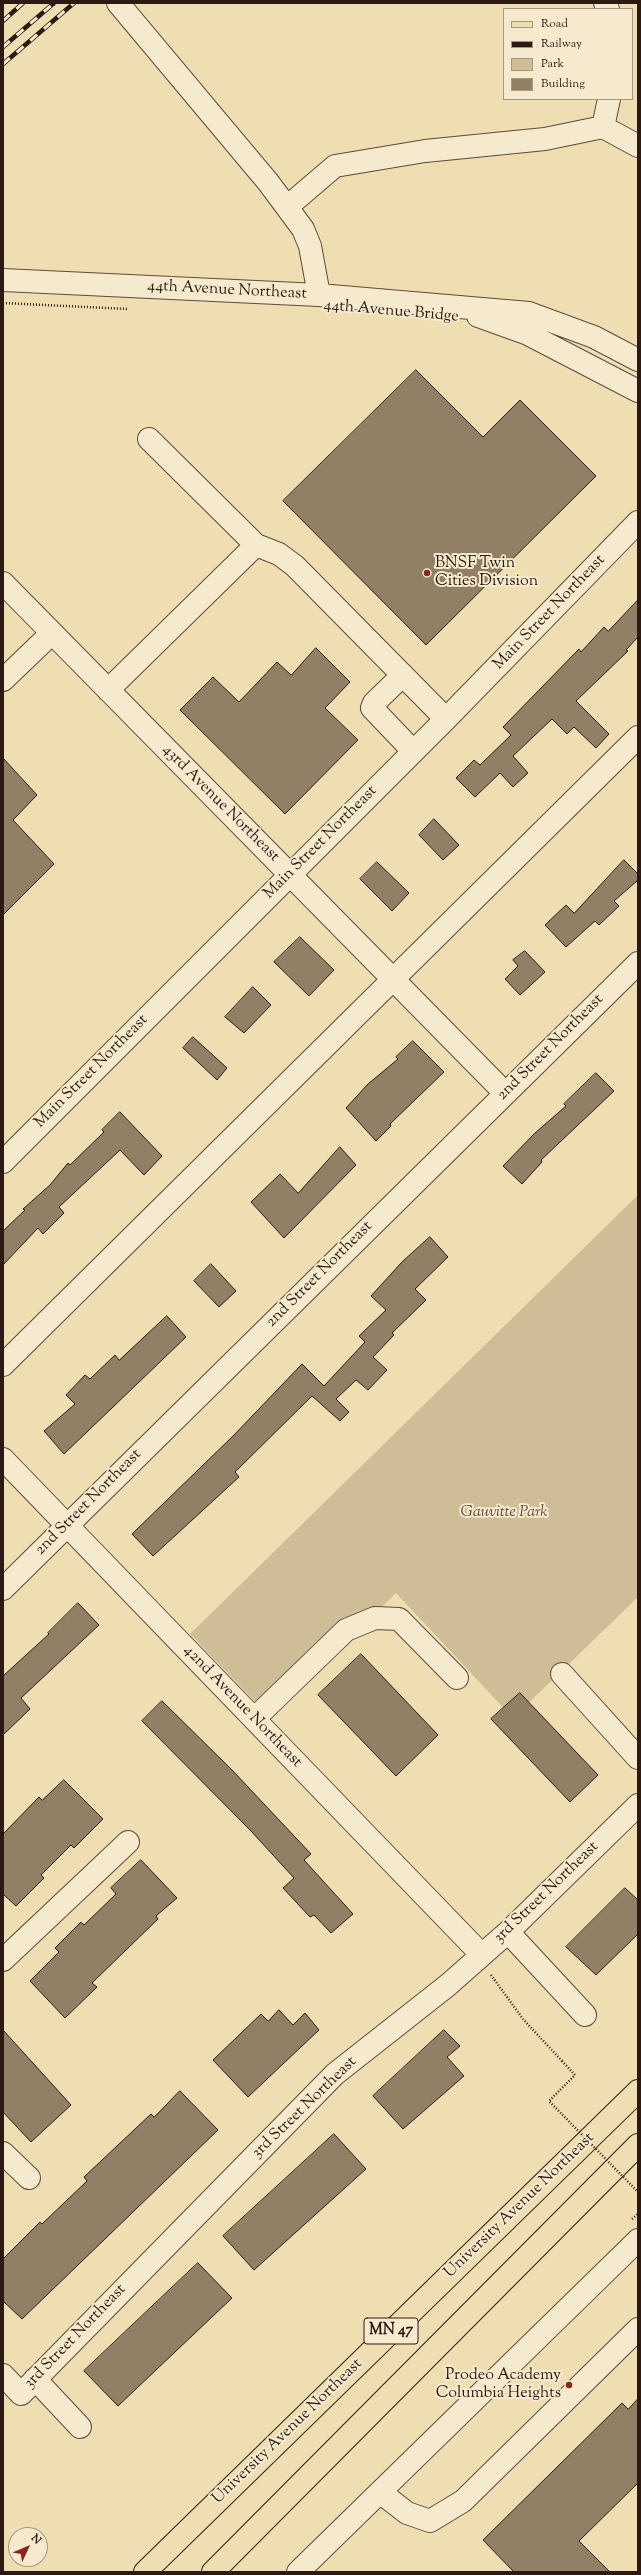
<!DOCTYPE html>
<style>
body{margin:0}
#map{position:relative;width:641px;height:2575px;overflow:hidden;background:#f0deb3;font-family:"Sorts Mill Goudy",serif}
canvas{display:block}
.frame{position:absolute;inset:0;border:4px solid #2c1a12;pointer-events:none}
.legend{position:absolute;left:503px;top:8px;width:130px;height:92px;box-sizing:border-box;background:#f5eace;border:1px solid #a59783;margin:0;padding:5px 7px;list-style:none;font-size:12px;color:#2c1a12}
.legend li{display:flex;align-items:center;gap:8px;height:20px}
.legend b{width:20px;border:1px solid #a59783}
.north{position:absolute;left:8px;top:2527px;width:40px;height:40px;box-sizing:border-box;background:#f5eace;border:1px solid #a59783;border-radius:50%;rotate:46deg;font-size:11px;font-weight:700;line-height:16px;text-align:center;color:#2c1a12}
.north::after{content:'';display:block;margin:auto;width:14px;height:18px;background:#8f2418;clip-path:polygon(50% 0,100% 100%,50% 72%,0 100%)}
</style>
<div id="map">
<canvas width="641" height="2575"></canvas>
<div class="frame"></div>
<ul class="legend">
<li><b style="height:5px;background:#f0deb3"></b>Road</li>
<li><b style="height:5px;background:#2c1a12"></b>Railway</li>
<li><b style="height:11px;background:#cfbd98"></b>Park</li>
<li><b style="height:11px;background:#928066"></b>Building</li>
</ul>
<div class="north">N</div>
</div>
<script>
const ctx = document.querySelector('canvas').getContext('2d');
ctx.lineJoin = 'round';
function fill(path, color) { ctx.fillStyle = color; ctx.fill(path, 'evenodd'); }
function stroke(path, color, width, dash) { ctx.strokeStyle = color; ctx.lineWidth = width; ctx.lineCap = dash ? 'butt' : 'round'; ctx.setLineDash(dash || []); ctx.stroke(path); }
function write(font, color, halo, rows, align = 'center') {
  ctx.font = font + ' "Sorts Mill Goudy",serif'; ctx.lineWidth = 4; ctx.setLineDash([]); ctx.textBaseline = 'middle'; ctx.strokeStyle = halo; ctx.fillStyle = color; for (const [text, x, y, turn = 0] of rows) {
    ctx.save(); ctx.translate(x, y); ctx.rotate((+turn || 0) * Math.PI / 180); ctx.textAlign = isNaN(turn) ? turn : align; if (halo) ctx.strokeText(text, 0, 0); ctx.fillText(text, 0, 0); ctx.restore();
  }
}
const green = new Path2D(`
 M638 1195V1597L513 1718 396 1593 270 1717 190 1634Z`);
const building = new Path2D(`
 M416 370 483 437 520 400 596 476 426 645 283 501Z
 M638 600V637L626 650 628 651 576 701 609 734 596 748 574 727 567 734 552 719 513 756 528 773 513 787 500 773 475 797 456 778 474 760 480 765 511 735 503 727 579 649 581 652 604 627 608 631Z
 M316 648 350 682 325 708 358 740 285 814 180 710 213 677 239 702 277 662 291 675Z
 M3 758 37 795 13 820 54 864 3 915Z
 M434 819 459 845 443 860 419 835Z
 M624 860 638 874V880L614 901 619 906 599 925 595 921 566 947 545 925 566 905 574 913Z
 M377 862 409 893 392 911 360 879Z
 M300 937 334 970 309 996 274 962Z
 M525 951 545 972 520 995 505 979 518 966 513 960Z
 M253 987 271 1005 244 1033 225 1017Z
 M193 1037 227 1068 217 1080 183 1048Z
 M413 1041 444 1072 390 1124 391 1126 376 1141 346 1108 368 1084 398 1059 396 1057Z
 M596 1073 614 1091 541 1160 542 1162 522 1184 503 1166 535 1133 566 1106 564 1104Z
 M120 1112 162 1156 144 1175 120 1150 59 1207 64 1213 43 1234 38 1228 3 1265V1231L25 1210 23 1209 50 1185 68 1163 70 1165 104 1132 102 1130Z
 M340 1147 356 1165 284 1238 251 1202 280 1174 298 1193Z
 M430 1237 448 1257 415 1289 426 1300 392 1333 394 1335 373 1357 387 1370 368 1390 356 1380 336 1399 349 1412 340 1421 312 1396 235 1472 239 1477 153 1556 132 1534 233 1436 302 1364 324 1386 365 1342 359 1336 386 1310 371 1296 402 1262Z
 M211 1264 236 1291 219 1307 194 1281Z
 M167 1316 186 1337 64 1454 44 1431 75 1404 66 1395 85 1375 90 1379 115 1355 119 1360Z
 M78 1603 99 1625 21 1698 30 1709 3 1735V1676L49 1634 48 1633Z
 M361 1654 438 1735 396 1776 318 1695Z
 M520 1693 598 1775 570 1802 491 1719Z
 M162 1701 233 1771 311 1854 304 1860 353 1914 331 1933 314 1915 310 1917 283 1888 294 1878 251 1831 142 1721Z
 M64 1780 103 1819 74 1848 71 1845 41 1875 44 1878 16 1906 3 1894V1834L39 1797 42 1800Z
 M141 1860 177 1898 156 1916 158 1919 92 1983 97 1987 65 2018 30 1981 59 1952 55 1948 81 1922 84 1925 116 1894 111 1888Z
 M625 1888 638 1900V1934L596 1975 566 1947Z
 M279 2010 293 2025 305 2013 319 2030 248 2097 213 2060 261 2014 268 2021Z
 M3 2030 71 2105 31 2142 3 2112Z
 M444 2030 460 2046 447 2057 464 2076 403 2129 373 2096Z
 M180 2091 218 2130 22 2319 3 2301V2259L40 2222 42 2224 87 2181 84 2177 151 2114 154 2117Z
 M334 2134 366 2169 254 2270 223 2236Z
 M198 2263 232 2298 118 2406 84 2371Z
 M638 2399V2483L579 2541 610 2572H514L483 2540 622 2403 628 2409Z`);
const path = new Path2D(`
 M3 303 128 309
 M491 1975 523 2019 562 2061
 M632 2219 638 2214`);
const minor = new Path2D(`
 M118 3 268 182 303 229 310 246 319 295
 M605 3 608 9
 M603 127 609 99
 M287 207 335 166 425 151 545 139 603 127 638 146
 M3 280 319 295 529 313 594 337 638 360
 M478 316 528 334 638 391
 M149 439 256 545 279 554 295 566 446 719
 M3 583 505 1093
 M403 675 374 703 372 708 413 751
 M3 680 52 633
 M108 690 256 545
 M3 1162 446 719 638 522
 M3 1365 638 737
 M3 1459 481 1954
 M3 1589 638 963
 M562 1674 638 1758
 M254 1719 346 1630 375 1618 399 1619 457 1678
 M508 1932 585 2015
 M3 1960 128 1842
 M3 2153 29 2178
 M3 2375 21 2394 335 2074 448 1985 508 1932 638 1805
 M35 2379 80 2427
 M380 2492 407 2513 430 2521 463 2501 638 2329
 M298 2572 638 2240`);
const major = new Path2D(`
 M145 2572 638 2091
 M213 2572 638 2145`);
const rail = new Path2D(`
 M3 21 23 3
 M3 47 54 3
 M3 64 74 3`);
const pathBridge = new Path2D(`
 M562 2061 575 2075 549 2101 638 2192`);
const markers = [
 [427,573,4,"#8f2418"],
 [569,2385,4,"#8f2418"]
];
const shields = [
 [391,2331,54]
];
const shieldNames = [
 ["MN 47",391,2331]
];
const streetNames = [
 ["44th Avenue Northeast",227,291,3],
 ["44th Avenue Bridge",391,312,5],
 ["Main Street Northeast",550,613,-46],
 ["43rd Avenue Northeast",220,804,45],
 ["Main Street Northeast",321,843,-45],
 ["2nd Street Northeast",551,1048,-45],
 ["Main Street Northeast",92,1072,-45],
 ["2nd Street Northeast",320,1275,-45],
 ["2nd Street Northeast",89,1503,-45],
 ["42nd Avenue Northeast",242,1707,46],
 ["3rd Street Northeast",547,1893,-44],
 ["3rd Street Northeast",305,2108,-44],
 ["University Avenue Northeast",520,2206,-44],
 ["3rd Street Northeast",76,2337,-46],
 ["University Avenue Northeast",288,2432,-44]
];
const poiNames = [
 ["BNSF Twin",435,564],
 ["Cities Division",435,582],
 ["Prodeo Academy",561,2376,"right"],
 ["Columbia Heights",561,2394,"right"]
];
const parkNames = [
 ["Gauvitte Park",504,1513]
];
fill(green, '#cfbd98');
fill(building, '#928066');
stroke(building, '#2c1a12', 1);
stroke(minor, '#5d4b3a', 24);
stroke(major, '#2c1a12', 24);
stroke(path, '#2c1a12', 2.5, [1, 2]);
stroke(minor, '#f5eace', 22);
stroke(major, '#f0deb3', 22);
stroke(rail, '#2c1a12', 4.5);
stroke(rail, '#f5eace', 3, [9]);
stroke(pathBridge, '#2c1a12', 2.5, [1, 2]);
for (const [x, y, r, color] of markers) { const dot = new Path2D(); dot.arc(x, y, r, 0, 2 * Math.PI); ctx.fillStyle = color; ctx.fill(dot); stroke(dot, '#f5eace', 1.5); }
for (const [x, y, w] of shields) { const box = new Path2D(); box.roundRect(x - w / 2, y - 13, w, 26, 3); ctx.fillStyle = '#f5eace'; ctx.fill(box); stroke(box, '#2c1a12', 1); }
write('bold 15px', '#2c1a12', null, shieldNames);
write('16px', '#2c1a12', '#f5eace', streetNames);
write('16px', '#2c1a12', '#f5eace', poiNames, 'left');
write('italic 16px', '#5d4b3a', '#f5eace', parkNames);
</script>
